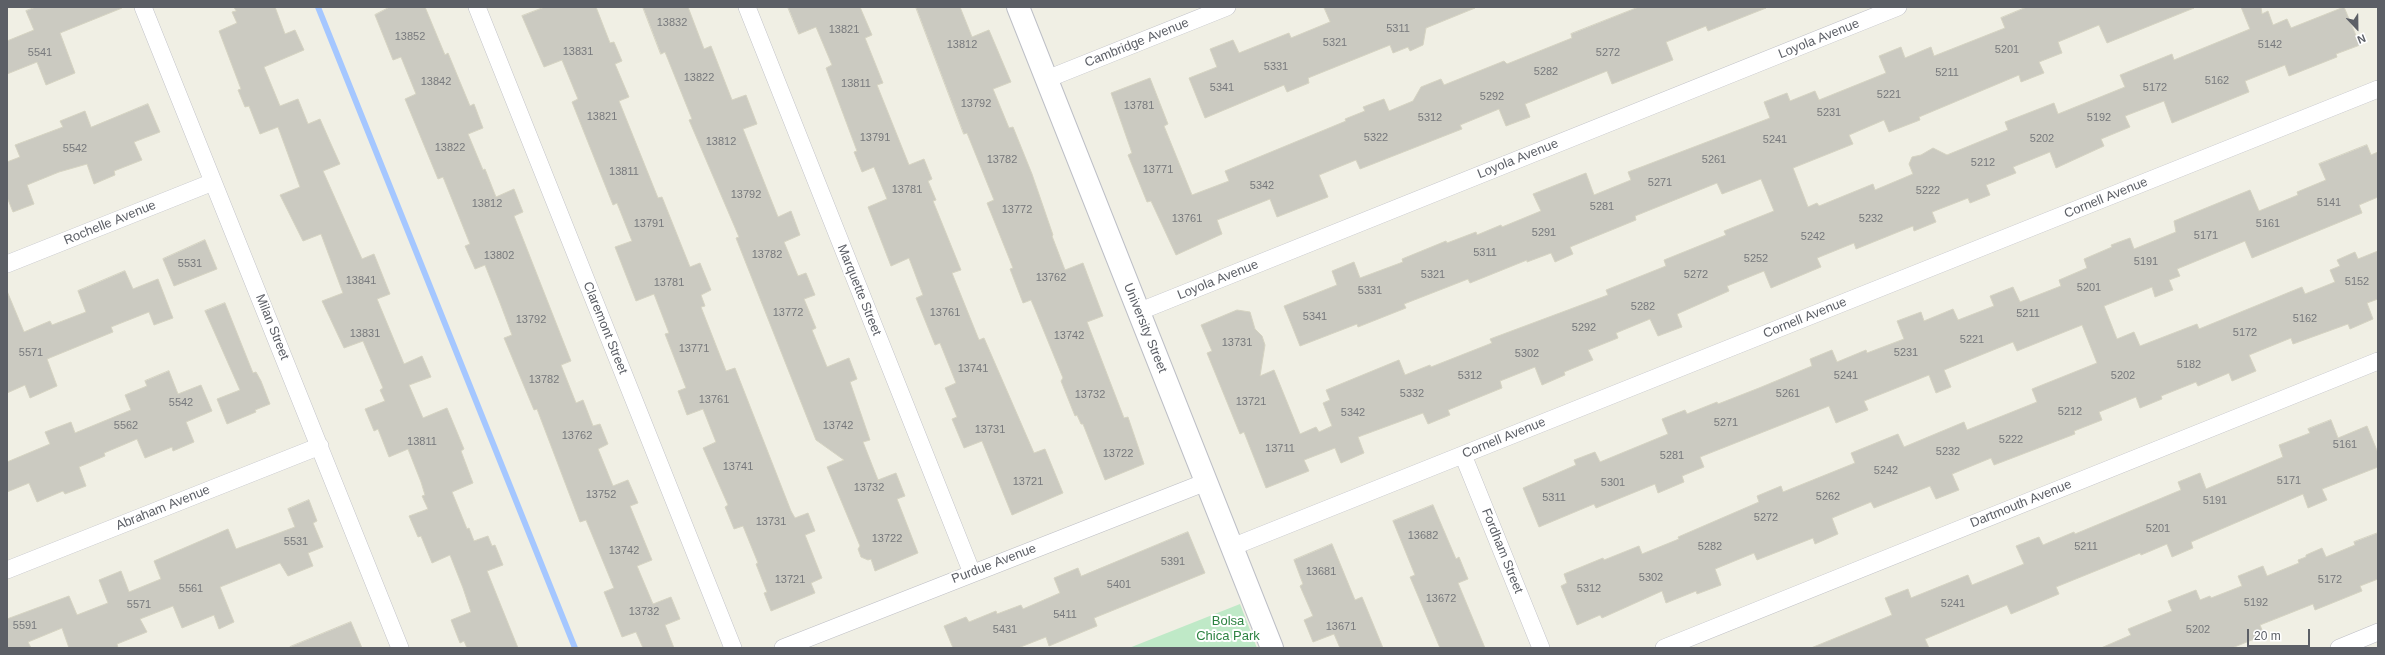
<!DOCTYPE html>
<style>
body{margin:0}
#map{position:relative;width:2385px;height:655px;overflow:hidden;background:#f0efe4;font-family:Helvetica,sans-serif}
canvas{display:block}
.frame{position:absolute;inset:0;border:8px solid #5c5f66;pointer-events:none}
.north{position:absolute;left:2337px;top:8px;width:40px;height:40px;-webkit-text-stroke:3px #fff;paint-order:stroke;rotate:158deg;font-size:11px;font-weight:700;line-height:16px;text-align:center;color:#5c5f66}
.north::after{content:'';display:block;margin:auto;width:14px;height:18px;background:#5c5f66;clip-path:polygon(50% 0,100% 100%,50% 72%,0 100%)}
.scale{position:absolute;left:2247px;top:629px;width:63px;height:18px;box-sizing:border-box;border:2px solid #5c5f66;border-top:0;padding-left:5px;font-size:12px;line-height:14px;white-space:nowrap;color:#5c5f66;-webkit-text-stroke:3px #fff;paint-order:stroke}
</style>
<div id="map">
<canvas width="2385" height="655"></canvas>
<div class="frame"></div>
<div class="north">N</div>
<div class="scale">20 m</div>
</div>
<script>
const ctx = document.querySelector('canvas').getContext('2d');
ctx.lineJoin = 'round';
function fill(path, color) { ctx.fillStyle = color; ctx.fill(path, 'evenodd'); }
function stroke(path, color, width, dash) { ctx.strokeStyle = color; ctx.lineWidth = width; ctx.lineCap = dash ? 'butt' : 'round'; ctx.setLineDash(dash || []); ctx.stroke(path); }
function write(font, color, halo, rows, align = 'center') {
  ctx.font = font + ' Helvetica,sans-serif'; ctx.lineWidth = 4; ctx.setLineDash([]); ctx.textBaseline = 'middle'; ctx.strokeStyle = halo; ctx.fillStyle = color; for (const [text, x, y, turn = 0] of rows) {
    ctx.save(); ctx.translate(x, y); ctx.rotate((+turn || 0) * Math.PI / 180); ctx.textAlign = isNaN(turn) ? turn : align; if (halo) ctx.strokeText(text, 0, 0); ctx.fillText(text, 0, 0); ctx.restore();
  }
}
const green = new Path2D(`
 M1240 604 1257 648H1129Z`);
const stream = new Path2D(`
 M318 7 575 648`);
const building = new Path2D(`
 M36 7H122V8L60 33 75 73 46 85 37 62 7 74V41L34 30 26 11Z
 M234 7H275L285 34 295 30 304 50 264 67 280 106 298 99 308 124 320 119 331 144 340 164 323 171 362 259 374 254 390 294 377 299 404 364 422 356 431 377 409 385 423 418 447 408 464 449 461 451 473 483 452 492 467 529 469 528 474 541 488 536 492 546 495 545 503 565 487 571 518 648H467L464 641 460 643 451 620 471 612 463 588 450 555 432 563 421 536 418 537 409 516 428 509 422 496 425 495 421 482 408 449 389 457 378 429 374 431 365 409 385 401 380 390 383 388 363 341 344 348 322 301 343 293 321 234 303 241 280 195 300 187 278 127 260 134 249 106 245 107 238 90 241 89 219 31 237 23 232 12 236 11Z
 M390 7H425L445 55 448 53 470 106 474 104 483 128 468 134 483 170 485 169 496 197 514 189 523 212 514 216 571 361 561 365 576 403 583 400 593 426 600 424 608 444 598 449 613 486 628 480 638 503 630 506 652 560 637 566 653 604 671 597 680 619 665 625 674 648H643L636 632 622 637 604 592 614 588 586 520 580 522 537 409 534 410 504 338 512 335 500 303 485 265 475 269 465 246 470 244 443 177 438 179 405 99 416 94 401 57 393 60 375 15Z
 M545 7H596L610 43 614 42 622 61 615 64 629 97 619 101 658 198 662 197 690 267 700 263 711 290 701 295 705 306 701 307 726 371 735 368 791 511 795 518 808 513 815 531 805 535 822 578 811 583 815 593 771 611 764 593 767 592 756 564 758 563 743 526 734 529 725 507 728 505 703 448 716 442 703 409 687 415 678 391 686 388 665 334 669 333 654 294 636 301 615 247 632 241 617 203 613 205 572 102 578 99 562 60 544 67 522 16Z
 M643 7H688L704 49 711 46 732 100 746 95 757 124 743 129 778 217 791 211 800 235 784 242 798 276 806 273 815 295 804 299 816 328 812 330 827 367 849 358 857 379 850 382 870 440 863 442 878 480 896 473 905 496 897 499 918 553 875 571 871 559 868 560 861 557 858 549 860 546 827 467 844 460 816 440 736 238 739 237 689 120 692 119 665 52 661 54Z
 M788 7H860L872 35 865 38 883 83 877 85 909 165 924 159 932 179 928 181 936 200 933 201 961 270 952 273 979 340 984 338 1034 453 1045 449 1063 493 1012 515 982 441 964 448 952 419 957 417 945 388 956 383 940 343 935 345 916 298 923 295 909 258 891 266 868 207 887 199 874 167 862 172 854 152 857 151 826 68 832 65 816 27 799 34Z
 M916 7H960L972 37 989 30 1011 82 993 89 1009 128 1013 127 1032 174 1053 235 1052 236 1065 270 1083 263 1092 287 1103 316 1087 322 1124 418 1128 417 1144 464 1105 480 1083 424H1081L1077 415 1075 416 1061 381 1063 378 1034 307 1031 300 1023 303 1010 269 1013 268 987 203 994 200 967 133 964 134Z
 M1324 7 1475 8 1426 28 1423 45 1410 51 1408 47 1393 53 1390 45 1308 78 1309 83 1287 92 1284 85 1205 118 1189 78 1217 67 1210 49 1233 40 1239 53 1289 33 1291 38 1330 22Z
 M1639 7 1766 8 1708 31 1706 26 1666 42 1673 60 1650 69 1612 84 1607 71 1525 104 1530 117 1506 126 1499 109 1460 125 1462 129 1360 169 1356 160 1319 175 1328 197 1277 217 1270 199 1217 220 1222 234 1176 255 1151 201 1147 202 1128 155 1132 153 1111 93 1150 78 1168 124 1164 126 1192 195 1229 181 1225 171 1346 121 1345 119 1365 111 1363 107 1384 99 1389 111 1413 101 1421 87 1441 79 1444 85 1504 61 1507 64 1572 38 1571 34Z
 M2027 7 2194 8 2107 43 2099 25 2058 42 2062 53 2039 62 2044 73 2021 82 2019 75 1919 117 1920 120 1889 132 1884 120 1849 135 1853 144 1793 168 1808 207 1817 203 1819 206 1873 184 1875 190 1913 174 1909 164 1912 157 1921 155 1933 148 1947 155 2008 130 2005 122 2054 103 2058 114 2125 87 2120 75 2172 54 2174 60 2250 29 2241 7H2261L2262 14 2268 11 2273 25 2287 19 2291 28 2344 7 2360 45 2336 54 2337 57 2289 76 2285 65 2245 81 2249 92 2172 123 2164 101 2125 116 2130 127 2101 139 2104 146 2056 168 2050 152 2013 167 2016 173 1986 185 1990 195 1970 203 1968 198 1932 212 1936 222 1914 231 1913 226 1856 249 1854 243 1817 258 1821 267 1771 288 1764 271 1727 286 1729 291 1677 314 1682 327 1658 336 1650 319 1616 333 1618 338 1588 350 1593 360 1564 372 1565 375 1542 385 1535 367 1500 381 1502 388 1448 410 1450 415 1428 424 1423 413 1358 437 1364 453 1341 463 1335 448 1304 460 1309 471 1266 488 1244 432 1240 434 1207 353 1212 351 1201 325 1237 310 1250 312 1255 329 1262 336 1265 345 1260 376 1274 370 1300 434 1316 427 1319 432 1332 426 1323 403 1330 400 1326 390 1399 360 1405 375 1430 365 1431 367 1492 343 1490 339 1608 295 1606 290 1666 266 1664 260 1726 235 1724 231 1774 211 1761 179 1722 194 1717 183 1635 216 1636 220 1570 247 1573 254 1555 262 1551 253 1527 262V260L1470 283 1468 279 1404 304 1406 308 1358 327 1357 324 1300 346 1284 306 1337 285 1332 271 1354 262 1360 278 1403 262 1402 259 1446 241 1447 243 1476 232 1477 235 1501 225 1502 227 1541 211 1533 194 1586 173 1594 195 1631 180 1628 172 1770 118 1764 102 1787 93 1790 101 1815 91 1819 100 1886 73 1879 56 1901 47 1905 58 1931 47 1934 56 2005 28 2001 18Z
 M148 104 160 132 134 142 142 160 114 171 115 175 94 184 87 164 59 172 27 185 34 204 13 212 7 197V162L20 157 15 145 63 127 60 121 85 111 91 127Z
 M2367 145 2371 155 2378 152V197L2359 205 2362 213 2252 258 2245 241 2177 269 2180 276 2169 280 2173 290 2155 297 2152 287 2104 306 2117 339 2134 332 2140 346 2197 324 2199 329 2302 287 2305 294 2335 282 2330 270 2340 266 2337 260 2355 252 2358 259 2378 251V299L2367 303 2373 319 2350 329 2348 324 2293 344 2291 338 2249 355 2256 371 2232 381 2229 373 2198 386 2196 382 2161 396 2162 399 2140 408 2136 397 2099 412 2102 420 2074 431 2075 434 1994 465 1991 458 1952 474 1959 490 1936 499 1930 486 1874 508 1871 502 1832 518 1838 534 1815 544 1813 538 1757 560 1754 553 1715 569 1721 585 1697 594 1696 591 1666 603 1662 591 1602 618 1600 615 1577 625 1561 586 1567 583 1564 574 1603 558 1604 560 1639 546 1642 554 1679 539 1678 537 1759 502 1757 496 1781 486 1783 492 1855 463 1851 453 1898 434 1904 447 1964 422 1967 430 2037 402 2032 389 2097 363 2082 325 2017 351 2013 342 1944 370 1951 387 1936 393 1929 375 1864 401 1868 410 1836 423 1829 406 1700 457 1704 467 1682 476 1684 482 1658 493 1655 484 1596 508 1594 504 1539 527 1523 488 1576 465 1574 460 1595 452 1600 462 1668 434 1662 419 1685 410 1687 414 1717 402 1718 404 1759 388 1812 366 1810 359 1832 350 1837 362 1866 350 1867 353 1904 339 1897 321 1921 312 1924 321 1953 309 1958 320 1994 306 1990 296 2013 287 2020 302 2061 286 2059 280 2087 268 2084 259 2112 247 2111 245 2130 238 2134 249 2176 232 2174 221 2250 190 2259 211 2298 195 2297 192 2326 180 2319 164Z
 M205 240 217 269 174 286 163 259Z
 M125 271 133 289 158 279 173 318 154 325 149 312 111 327 113 332 47 359 57 386 30 398 25 385 7 393V291L24 332 50 321 52 325 86 312 78 291Z
 M225 303 253 373 256 372 261 381 270 404 255 410 256 412 227 424 217 399 240 390 205 311Z
 M169 371 178 394 201 385 212 411 186 422 194 442 173 451 172 447 145 458 137 439 104 453 105 456 79 467 86 486 65 494 63 491 37 502 29 483 7 492V462L50 444 45 432 71 422 75 433 131 410 125 395 147 386 145 381Z
 M2331 420 2338 438 2367 426 2378 453V467L2322 489 2327 500 2308 508 2303 494 2191 542 2193 548 2172 557 2167 544 2141 555 2140 553 2056 587 2059 594 2011 614 2007 605 1925 639 1929 648H1811L1892 615 1885 598 1908 589 1911 598 1968 575 1972 585 2024 564 2016 546 2039 537 2043 545 2074 532 2075 534 2181 490 2178 482 2200 473 2206 489 2283 457 2279 445 2310 433 2308 429Z
 M309 500 317 521 313 523 323 547 308 553 313 566 288 576 280 563 220 587 234 622 219 629 214 615 182 628 173 606 140 619 147 632 117 644 118 648H69L62 628 28 642 31 648H7V619L69 596 77 615 108 603 99 580 121 571 129 592 161 579 154 561 228 529 236 549 295 527 288 509Z
 M1433 505 1456 559 1459 557 1468 579 1458 583 1485 648H1440L1410 577 1415 575 1393 521Z
 M1188 532 1205 573 1094 618 1097 626 1049 646 1046 637 1018 648H953L944 626 966 617 969 622 996 611 997 614 1021 605 1023 609 1060 593 1054 578 1078 568 1081 576Z
 M2378 533V579L2360 586 2362 591 2315 610 2313 604 2260 625 2264 635 2232 648H2101L2131 635 2128 629 2172 611 2168 601 2196 590 2200 600 2210 596 2211 598 2242 586 2238 576 2263 566 2267 576 2299 563 2298 560 2306 557V555L2322 548 2326 557 2355 545 2354 542Z
 M1332 544 1355 600 1362 597 1383 648H1340L1334 634 1313 642 1304 620 1313 616 1300 586 1303 584 1294 560Z
 M351 622 362 648H290V647Z`);
const street = new Path2D(`
 M143 7 400 648
 M477 7 733 648
 M747 7 972 573
 M1047 79 1227 7
 M7 264 213 182
 M1138 312 1898 7
 M1463 455 1541 648
 M1232 547 2378 89
 M7 570 320 446
 M783 648 1206 482
 M1664 648 2378 361
 M2339 648 2378 632`);
const secondary = new Path2D(`
 M1018 7 1272 648`);
const numberNames = [
 ["13832",672,23],
 ["5311",1398,29],
 ["13821",844,30],
 ["13852",410,37],
 ["5321",1335,43],
 ["13812",962,45],
 ["5142",2270,45],
 ["5201",2007,50],
 ["13831",578,52],
 ["5541",40,53],
 ["5272",1608,53],
 ["5331",1276,67],
 ["5282",1546,72],
 ["5211",1947,73],
 ["13822",699,78],
 ["5162",2217,81],
 ["13842",436,82],
 ["13811",856,84],
 ["5341",1222,88],
 ["5172",2155,88],
 ["5221",1889,95],
 ["5292",1492,97],
 ["13792",976,104],
 ["13781",1139,106],
 ["5231",1829,113],
 ["13821",602,117],
 ["5312",1430,118],
 ["5192",2099,118],
 ["13791",875,138],
 ["5322",1376,138],
 ["5202",2042,139],
 ["5241",1775,140],
 ["13812",721,142],
 ["13822",450,148],
 ["5542",75,149],
 ["13782",1002,160],
 ["5261",1714,160],
 ["5212",1983,163],
 ["13771",1158,170],
 ["13811",624,172],
 ["5271",1660,183],
 ["5342",1262,186],
 ["13781",907,190],
 ["5222",1928,191],
 ["13792",746,195],
 ["5141",2329,203],
 ["13812",487,204],
 ["5281",1602,207],
 ["13772",1017,210],
 ["13761",1187,219],
 ["5232",1871,219],
 ["13791",649,224],
 ["5161",2268,224],
 ["5291",1544,233],
 ["5171",2206,236],
 ["5242",1813,237],
 ["5311",1485,253],
 ["13782",767,255],
 ["13802",499,256],
 ["5252",1756,259],
 ["5191",2146,262],
 ["5531",190,264],
 ["5321",1433,275],
 ["5272",1696,275],
 ["13762",1051,278],
 ["13841",361,281],
 ["5152",2357,282],
 ["13781",669,283],
 ["5201",2089,288],
 ["5331",1370,291],
 ["5282",1643,307],
 ["13772",788,313],
 ["13761",945,313],
 ["5211",2028,314],
 ["5341",1315,317],
 ["5162",2305,319],
 ["13792",531,320],
 ["5292",1584,328],
 ["5172",2245,333],
 ["13831",365,334],
 ["13742",1069,336],
 ["5221",1972,340],
 ["13731",1237,343],
 ["13771",694,349],
 ["5571",31,353],
 ["5231",1906,353],
 ["5302",1527,354],
 ["5182",2189,365],
 ["13741",973,369],
 ["5312",1470,376],
 ["5241",1846,376],
 ["5202",2123,376],
 ["13782",544,380],
 ["5332",1412,394],
 ["5261",1788,394],
 ["13732",1090,395],
 ["13761",714,400],
 ["13721",1251,402],
 ["5542",181,403],
 ["5212",2070,412],
 ["5342",1353,413],
 ["5271",1726,423],
 ["5562",126,426],
 ["13742",838,426],
 ["13731",990,430],
 ["13762",577,436],
 ["5222",2011,440],
 ["13811",422,442],
 ["5161",2345,445],
 ["13711",1280,449],
 ["5232",1948,452],
 ["13722",1118,454],
 ["5281",1672,456],
 ["13741",738,467],
 ["5242",1886,471],
 ["5171",2289,481],
 ["13721",1028,482],
 ["5301",1613,483],
 ["13732",869,488],
 ["13752",601,495],
 ["5262",1828,497],
 ["5311",1554,498],
 ["5191",2215,501],
 ["5272",1766,518],
 ["13731",771,522],
 ["5201",2158,529],
 ["13682",1423,536],
 ["13722",887,539],
 ["5531",296,542],
 ["5282",1710,547],
 ["5211",2086,547],
 ["13742",624,551],
 ["5391",1173,562],
 ["13681",1321,572],
 ["5302",1651,578],
 ["13721",790,580],
 ["5172",2330,580],
 ["5401",1119,585],
 ["5561",191,589],
 ["5312",1589,589],
 ["13672",1441,599],
 ["5192",2256,603],
 ["5241",1953,604],
 ["5571",139,605],
 ["13732",644,612],
 ["5411",1065,615],
 ["5591",25,626],
 ["13671",1341,627],
 ["5431",1005,630],
 ["5202",2198,630]
];
const streetNames = [
 ["Loyola Avenue",1819,39,-22],
 ["Cambridge Avenue",1137,43,-22],
 ["Loyola Avenue",1518,159,-22],
 ["Cornell Avenue",2106,198,-22],
 ["Rochelle Avenue",110,223,-22],
 ["Loyola Avenue",1218,280,-22],
 ["Marquette Street",859,290,68],
 ["Cornell Avenue",1805,318,-22],
 ["Milan Street",272,327,68],
 ["Claremont Street",605,328,68],
 ["University Street",1145,328,68],
 ["Cornell Avenue",1504,438,-22],
 ["Dartmouth Avenue",2021,504,-22],
 ["Abraham Avenue",163,508,-22],
 ["Fordham Street",1502,551,68],
 ["Purdue Avenue",994,564,-21]
];
const parkNames = [
 ["Bolsa",1228,621],
 ["Chica Park",1228,636]
];
fill(green, '#bfe9c7');
stroke(stream, '#a5c7ff', 6);
fill(building, '#cbcac1');
stroke(building, '#d5d3c2', 1);
stroke(street, '#bcbdc4', 18);
stroke(secondary, '#bdbfc6', 24);
stroke(street, '#fff', 17);
stroke(secondary, '#fff', 22);
write('11px', '#787a7d', null, numberNames);
write('13px', '#5c5f66', '#fff', streetNames);
write('13px', '#2e8342', '#fff', parkNames);
</script>
